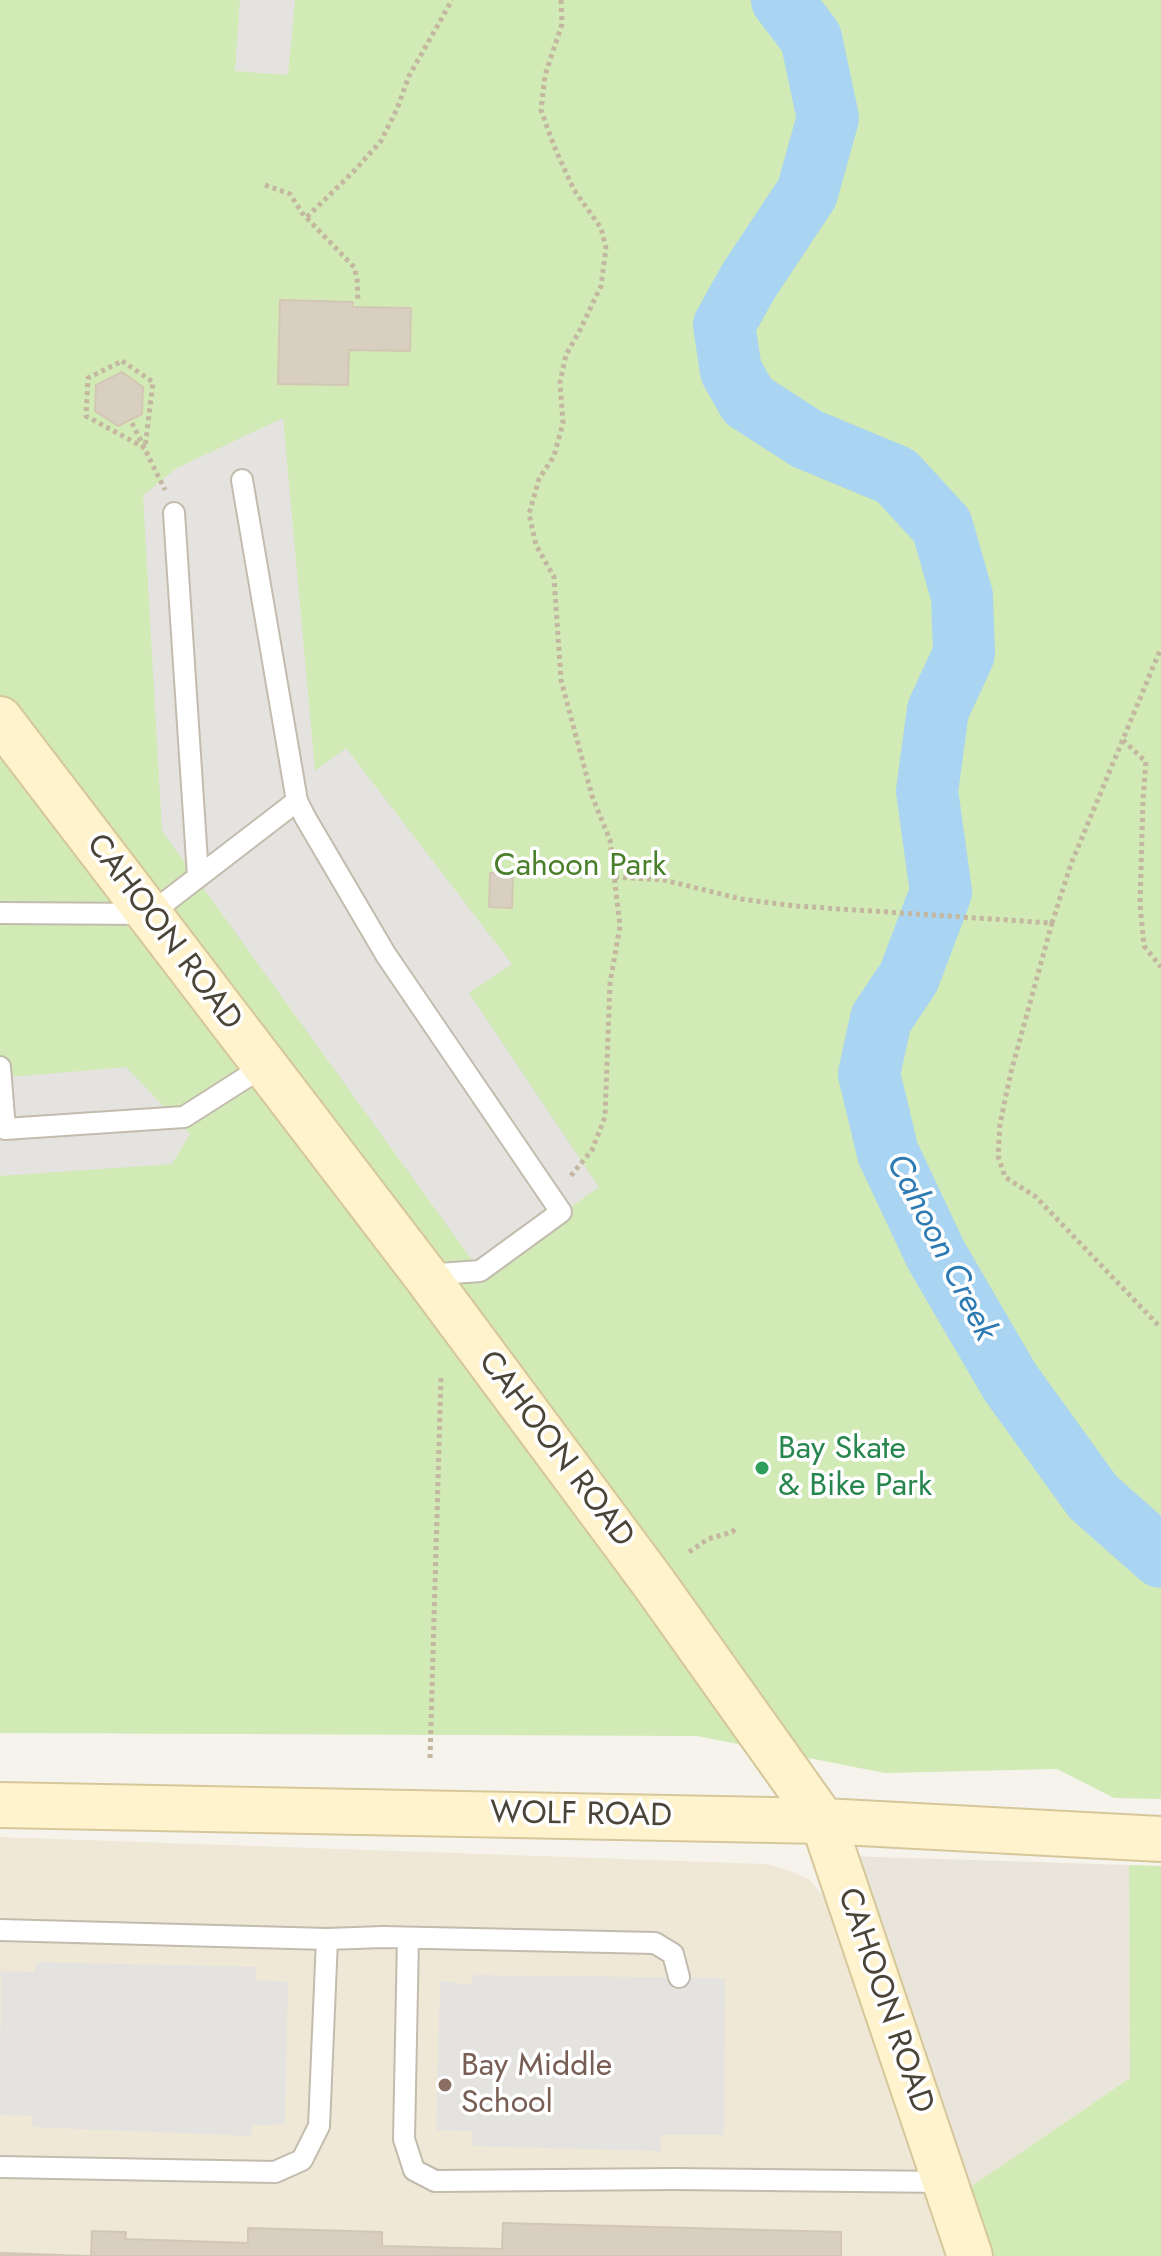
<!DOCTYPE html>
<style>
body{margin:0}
canvas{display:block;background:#f6f3ec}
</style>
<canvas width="1161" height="2256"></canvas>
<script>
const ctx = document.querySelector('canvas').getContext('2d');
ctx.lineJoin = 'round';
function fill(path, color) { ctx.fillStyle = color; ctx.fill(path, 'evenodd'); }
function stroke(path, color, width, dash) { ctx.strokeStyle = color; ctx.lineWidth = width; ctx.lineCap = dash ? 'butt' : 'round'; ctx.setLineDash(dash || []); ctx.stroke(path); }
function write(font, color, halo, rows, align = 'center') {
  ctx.font = font + ' Jost,sans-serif'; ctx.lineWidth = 7; ctx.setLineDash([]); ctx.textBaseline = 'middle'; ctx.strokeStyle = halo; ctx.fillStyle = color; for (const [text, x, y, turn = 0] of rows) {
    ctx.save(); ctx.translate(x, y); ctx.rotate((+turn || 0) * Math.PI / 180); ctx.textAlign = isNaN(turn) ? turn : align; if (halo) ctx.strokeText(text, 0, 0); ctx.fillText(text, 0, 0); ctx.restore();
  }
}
const residential = new Path2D(`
 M845 1856 1129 1865 1130 2078 966 2190Z`);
const education = new Path2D(`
 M0 1837 766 1864 788 1870 810 1880 823 1896 832 1913 949 2256H0Z`);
const green = new Path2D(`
 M0 0H1161V1799L1114 1798 1057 1769 885 1773 697 1736 0 1733Z
 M1129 1865 1161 1866V2256H988L966 2190 1130 2078Z`);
const parking = new Path2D(`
 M240 0H295L288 75 235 71Z
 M283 418 315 771 346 748 512 964 469 993 599 1187 480 1271 162 831 143 495 177 468Z
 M126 1067 190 1134 172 1164 0 1176V1078Z
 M36 1962 256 1967V1980L288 1982 285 2124 251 2126 252 2136 32 2127 33 2116 0 2115 1 1971 34 1972Z
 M473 1975 725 1978 724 2135H660L661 2151 472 2146V2131L436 2130 440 1981 472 1985Z`);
const river = new Path2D(`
 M782 0 811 38 828 118 807 193 748 282 724 325 731 371 748 401 807 439 896 476 942 526 962 596 964 654 938 710 927 791 941 892 909 977 881 1019 869 1074 888 1153 936 1255 1010 1382 1093 1497 1161 1557`);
const building = new Path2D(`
 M280 300 353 302 352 307 411 308 410 351 349 350 348 385 278 384Z
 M122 372 143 387 142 414 118 426 95 411 96 385Z
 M490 873 513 874 512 908 489 907Z
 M503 2223 841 2232V2256H0V2253L91 2256 92 2231 126 2232 125 2239 248 2243V2228L382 2232V2246L502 2249Z`);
const path = new Path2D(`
 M561 0 562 24 545 75 541 110 554 146 574 190 601 228 606 248 601 286 581 328 566 355 560 382 563 423 554 456 539 479 529 514 536 545 554 577 561 680 592 796 610 840 620 926 610 983 605 1117 592 1150 569 1178
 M265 185 290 194 302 213 354 267 357 279 358 302
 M307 217 355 170 381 141 397 109 409 76 452 0
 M122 361 153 382 145 448 86 416 88 378Z
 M132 423 165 490
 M1123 740 1146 762 1143 800 1140 904 1144 946 1161 967
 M615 877 664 880 741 899 796 906 1052 923 1011 1072 1000 1124 998 1156 1005 1177 1036 1197 1161 1328
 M1052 923 1071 864 1161 648
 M689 1552 708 1539 732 1532 737 1528
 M430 1758 441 1377`);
const lane = new Path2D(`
 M242 480 297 801
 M174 513 198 876
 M0 913 150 914 297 801 305 817 386 955 561 1212 480 1271 425 1275
 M0 1067 5 1129 184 1117 264 1066
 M0 1930 327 1939 383 1937 655 1943 673 1954 679 1977
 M408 1938 404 2139 414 2170 435 2181 674 2179 945 2182
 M0 2167 275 2172 302 2160 319 2126 327 1939`);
const secondary = new Path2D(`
 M0 719 425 1275 653 1582 823 1821 970 2256
 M0 1805 823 1821 1161 1839`);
const markers = [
 [762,1468,8,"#2e9e5b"],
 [445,2085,8,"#8d6e63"]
];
const parkNames = [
 ["Cahoon Park",580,867]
];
const streetNames = [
 ["CAHOON ROAD",163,933,53],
 ["CAHOON ROAD",555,1450,53],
 ["WOLF ROAD",581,1816,1],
 ["CAHOON ROAD",884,2001,71]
];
const leisureNames = [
 ["Bay Skate",778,1450],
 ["& Bike Park",778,1487]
];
const educationNames = [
 ["Bay Middle",461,2067],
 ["School",461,2104]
];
const waterNames = [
 ["Cahoon Creek",940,1248,63]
];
fill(residential, '#eae5da');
fill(education, '#efe8d6');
fill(green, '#d2eab5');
fill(parking, '#e5e3e0');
stroke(river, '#a9d4f2', 62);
fill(building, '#d8cfc1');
stroke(building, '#d3c7b4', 2);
stroke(lane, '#c2bbae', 24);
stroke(secondary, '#d6c79b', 48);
stroke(path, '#c4b79f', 5, [4, 4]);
stroke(lane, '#fff', 20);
stroke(secondary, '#fff3cd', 44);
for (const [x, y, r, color] of markers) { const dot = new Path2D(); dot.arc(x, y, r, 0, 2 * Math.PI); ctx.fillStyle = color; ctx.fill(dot); stroke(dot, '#fff', 3); }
write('32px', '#4a7f2a', '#fff', parkNames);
write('32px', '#4b4439', '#fff', streetNames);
write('32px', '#27864d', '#fff', leisureNames, 'left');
write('32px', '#785e54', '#fff', educationNames, 'left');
write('italic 34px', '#2e7ab2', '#fff', waterNames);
</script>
